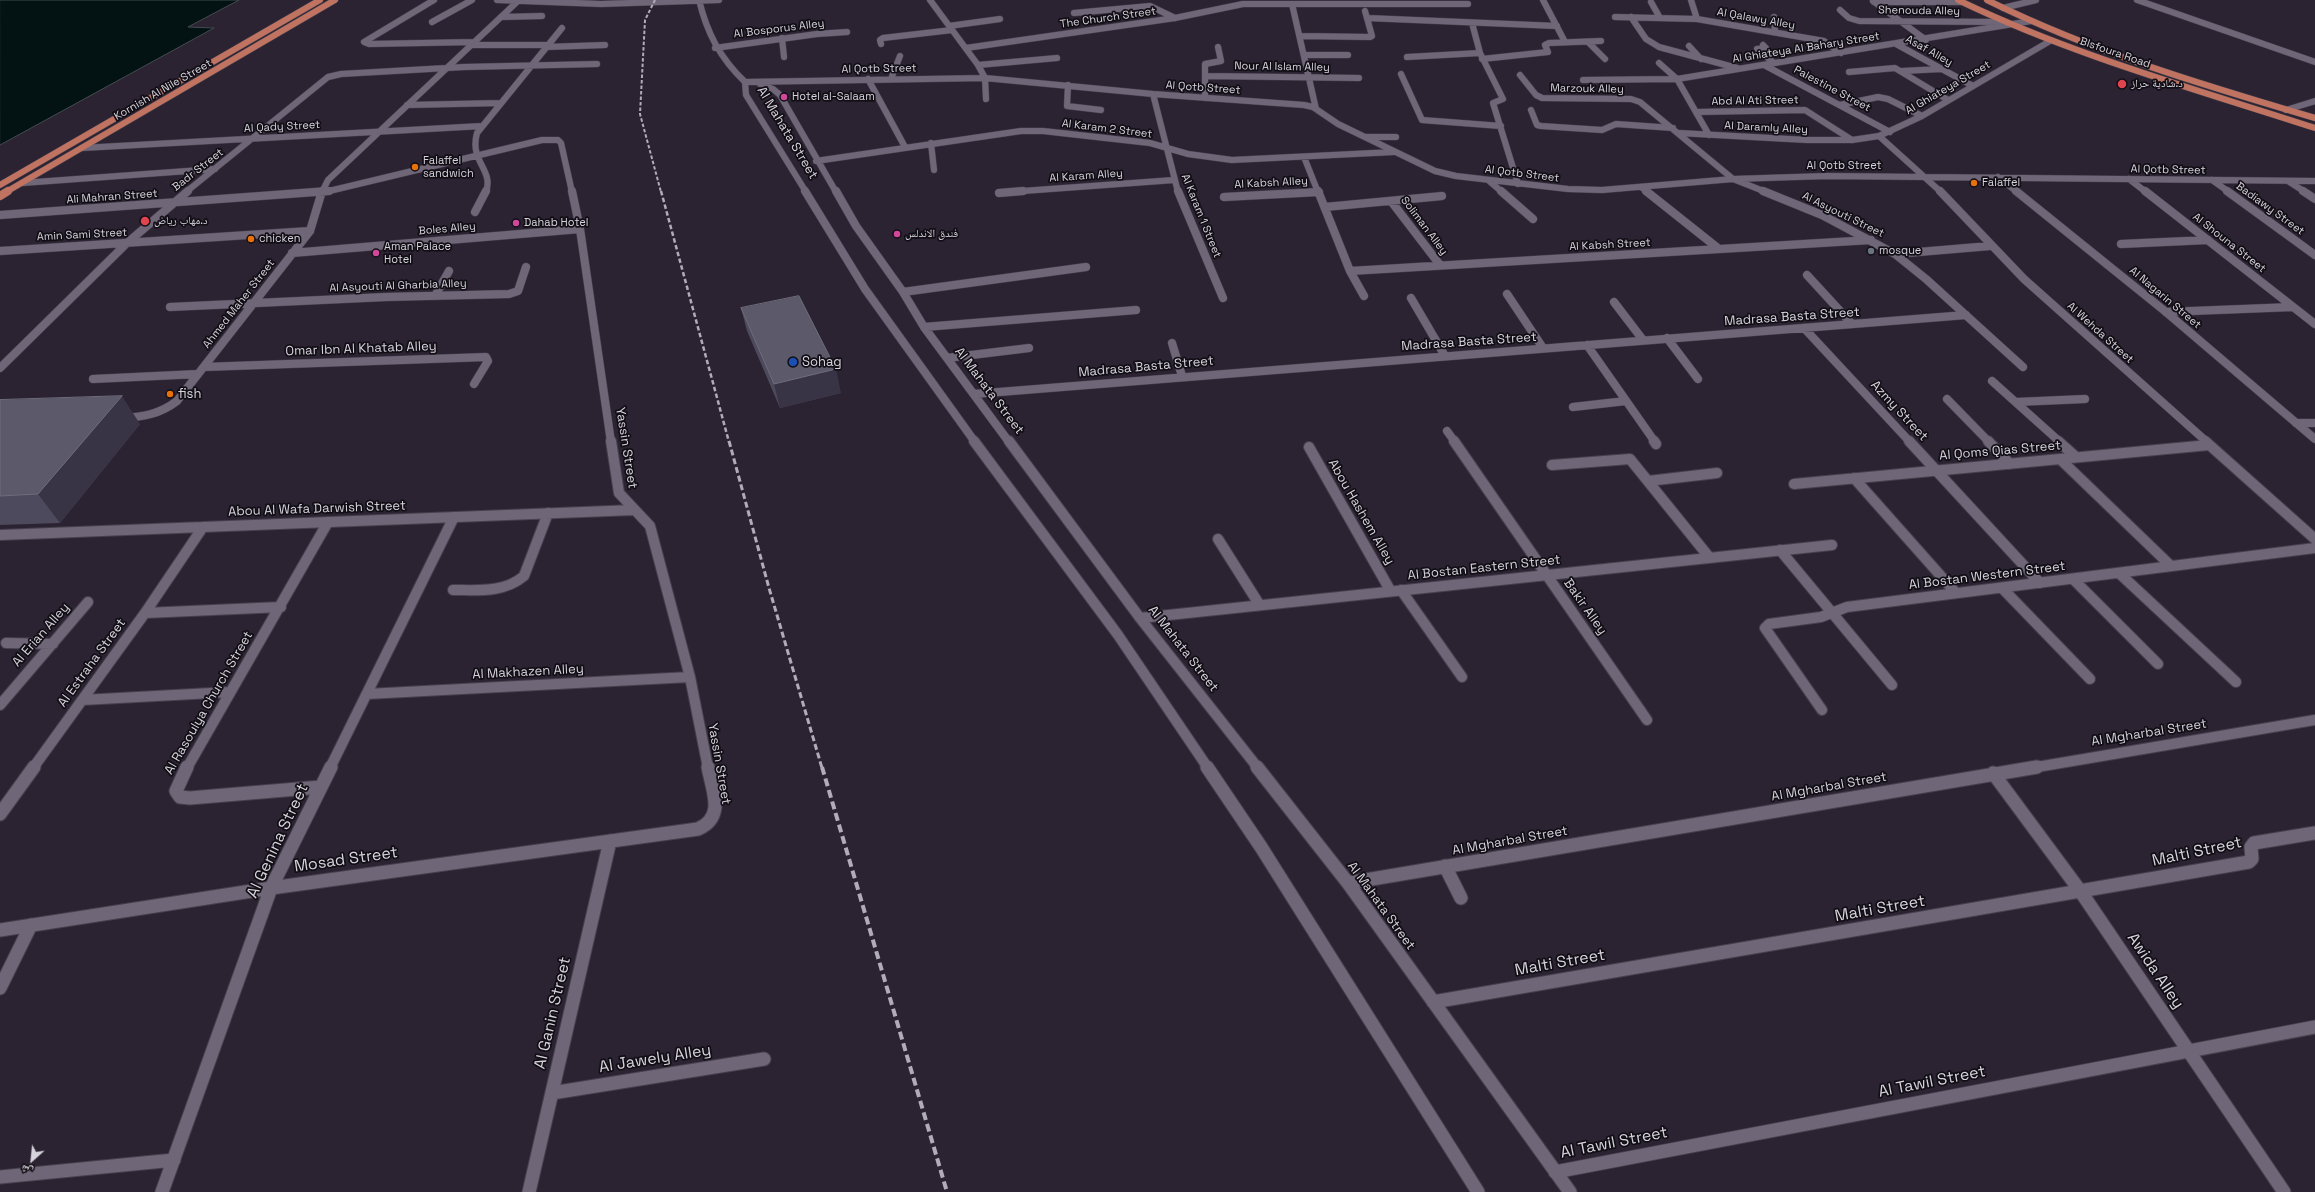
<!DOCTYPE html>
<meta charset="utf-8">
<style>
body{margin:0}
#map{position:relative;width:2315px;height:1192px;overflow:hidden;background:#2b2332;font-family:"Space Grotesk","Noto Naskh Arabic",sans-serif}
canvas{display:block}
.north{position:absolute;left:12px;top:1140px;width:40px;height:40px;-webkit-text-stroke:3px #120e15;paint-order:stroke;rotate:207deg;font-size:11px;font-weight:700;line-height:16px;text-align:center;color:#d7d3dd}
.north::after{content:'';display:block;margin:auto;width:14px;height:18px;background:#d7d3dd;clip-path:polygon(50% 0,100% 100%,50% 72%,0 100%)}
</style>
<div id="map">
<canvas width="2315" height="1192"></canvas>
<div class="north">ش</div>
</div>
<script>
const ctx = document.querySelector('canvas').getContext('2d');
ctx.lineJoin = 'round';
function fill(path, color) { ctx.fillStyle = color; ctx.fill(path, 'evenodd'); }
function stroke(path, color, width, dash) { ctx.strokeStyle = color; ctx.lineWidth = width; ctx.lineCap = dash ? 'butt' : 'round'; ctx.setLineDash(dash || []); ctx.stroke(path); }
function write(font, color, halo, rows, align = 'center') {
  ctx.font = font + ' "Space Grotesk","Noto Naskh Arabic",sans-serif'; ctx.lineWidth = 3.5; ctx.setLineDash([]); ctx.textBaseline = 'middle'; ctx.strokeStyle = halo; ctx.fillStyle = color; for (const [text, x, y, turn = 0] of rows) {
    ctx.save(); ctx.translate(x, y); ctx.rotate((+turn || 0) * Math.PI / 180); ctx.textAlign = isNaN(turn) ? turn : align; if (halo) ctx.strokeText(text, 0, 0); ctx.fillText(text, 0, 0); ctx.restore();
  }
}
const water = new Path2D(`
 M0 0H239L188 27 214 28 0 145Z`);
const minorFar3 = new Path2D(`
 M434 0 364 42 369 44 475 42
 M497 0 601 4 719 0
 M699 0C707 33 720 58 745 82
 M930 0 978 65 985 78 986 99
 M1543 0 1565 42
 M1691 0 1697 19
 M2137 0 2315 62
 M1873 1 1926 40
 M1651 2 1660 18
 M1874 2H1961
 M1292 4 1316 109
 M2003 8 2036 0
 M1840 10 1849 18 1859 21 2002 22
 M1074 13 1150 6 1175 18
 M501 17 542 16
 M1615 17 1697 19 1824 41 1841 53
 M1631 17 1646 39 1659 47 1737 68
 M1774 17 1775 32
 M1367 18 1557 26
 M432 22 472 0
 M1472 23 1480 53 1503 99 1493 103 1518 184
 M949 26 1000 19
 M1300 36 1370 37 1372 36 1365 11
 M782 38 784 57
 M1588 42 1605 59
 M881 44 880 40 883 38 952 30
 M1896 44 1973 86
 M471 45H548
 M1763 45 1766 48 1757 49 1774 63
 M1689 46 1701 59
 M546 47 605 45
 M715 48 817 34 847 32
 M966 48 1175 18 1243 4H1468
 M1304 55H1348
 M1407 57 1480 53
 M1482 59 1548 52 1545 45 1549 43 1601 41
 M1659 63 1677 79 1709 135
 M978 65 1057 58
 M1764 65 1890 132
 M1902 71 1941 69
 M1849 72 1895 68 1948 100
 M1401 74 1422 120 1501 126
 M1520 75 1536 95 1542 98 1631 99 1640 102 1733 179 1766 192
 M1205 76 1359 78
 M868 79 905 147
 M891 79 900 56
 M1583 80 1677 79 2031 21
 M745 82 985 78 1153 94 1304 105 1313 107 1338 124 1435 171 1456 176 1568 189 1602 190 1733 179 1827 176 2315 181
 M745 82 746 95 806 192
 M760 84 773 89 780 95 836 192
 M1068 85 1067 106 1101 110
 M1153 94 1178 192
 M1205 98V64L1221 61 1218 47
 M407 105 501 103
 M1840 105 1878 97 1888 99 1922 116
 M1531 110 1537 125 1541 126 1602 130 1616 124 1673 128
 M2286 110 2315 101
 M1697 112 1805 110 1852 140
 M1679 133 1807 140H1852L1879 136 1922 116 2050 41
 M1879 136 1941 192
 M1366 137H1396
 M931 143 934 170
 M82 148 482 126
 M1304 157 1318 192
 M816 161 1021 131H1043L1150 143 1188 154 1232 160 1394 152
 M1998 177 2017 192
 M2129 179 2146 192
 M1488 180 1502 192
 M2212 180 2229 192
 M2288 181 2305 192
 M22 183 215 169
 M1641 187 1648 192
 M186 192 328 77 341 74 464 67 597 64
 M322 192 328 180 519 0
 M325 192 542 140H558L561 143 572 192
 M486 192C494 169 469 162 477 133L562 28
 M1009 192 1174 180
 M1315 192H1319`);
const minorFar2 = new Path2D(`
 M572 191 580 229 611 442
 M805 191 865 289 975 442
 M836 191 856 226 903 292 924 327 1009 442
 M1178 191 1223 298
 M1318 191 1350 271 1364 296
 M1501 191 1533 219
 M1646 191 1719 249
 M1763 191 1822 215 1895 254 1926 279 2023 367
 M1940 191 2024 279 2207 442
 M2016 191 2166 312 2315 439
 M2145 191 2315 324
 M2227 191 2315 255
 M2303 191 2315 199
 M999 193 1023 191
 M1224 197 1319 192
 M1391 201 1440 265
 M1325 207 1442 196
 M475 212 486 191
 M0 215 329 191
 M2121 244 2208 240
 M0 251 310 231
 M292 253 580 229
 M1895 254 1990 246
 M1350 271 1871 240
 M1807 275 1852 324
 M903 292 1086 267
 M1507 294 1543 348
 M435 296 449 271
 M1411 298 1445 356
 M1614 302 1643 340
 M170 307 386 297 509 294 518 291 526 267
 M2166 312 2293 307
 M924 327 1136 310
 M1804 328 1910 442
 M1667 338 1698 379
 M1172 343 1182 376
 M1587 345 1655 442
 M947 358 1029 348
 M204 367 486 357 488 361 474 384
 M0 368 127 243 188 191
 M93 379 198 374
 M1992 381 2060 442
 M974 394 1966 315
 M1947 399 1989 442
 M2016 402 2085 399
 M1573 407 1626 401
 M122 418C143 417 160 414 177 401L310 231 322 191
 M2296 423H2315
 M1447 431 1455 442`);
const minorFar1 = new Path2D(`
 M611 441 619 493 650 526 690 677 708 768
 M974 441 1118 635 1208 768
 M1009 441 1140 618 1258 768
 M1454 441 1647 720
 M1654 441 1656 444
 M1909 441 2040 583
 M1988 441 2010 464
 M2058 441 2076 457
 M2205 441 2315 539
 M1309 447 1390 590
 M2060 459 2171 566
 M1552 465 1630 459 1709 557
 M1854 478 1956 593
 M1648 481 1717 473
 M1794 484 2209 445
 M0 535 634 510
 M1218 539 1259 604
 M1780 550 1892 685
 M2119 573 2236 682
 M2073 579 2158 664
 M2002 588 2090 679
 M453 590C478 590 504 593 524 576L548 513
 M1401 590 1462 677
 M145 613 281 607
 M1140 618 1832 545
 M6 643 53 644
 M367 694 690 677
 M82 700 230 692
 M0 705 88 602
 M1822 710 1765 628 1769 624 1821 617 1847 607 2315 548
 M33 768 145 613 203 527
 M187 768 328 522
 M330 768 454 517
 M2031 768 2315 720`);
const minor = new Path2D(`
 M187 767 176 791 180 797 190 798 321 787
 M1207 767 1261 847 1478 1192
 M1257 767 1348 883 1570 1192
 M1993 773 2081 892 2284 1192
 M0 814 34 767
 M1445 866 1461 898
 M1348 883 2037 767
 M0 930 271 888 698 829C726 817 712 790 708 767
 M0 988 31 925
 M1433 1002 2249 862 2252 859 2251 847 2254 843 2315 833
 M552 1093 764 1059
 M1555 1172 2315 1027
 M0 1177 174 1160
 M162 1192 271 888 331 767
 M529 1192 610 841`);
const majorFar1 = new Path2D(`
 M1958 0C2072 55 2195 89 2315 128
 M1987 0C2092 52 2203 85 2315 118
 M0 185 320 0
 M6 192 335 0`);
const major = new Path2D(`
 M0 196 8 191`);
const railFar3 = new Path2D(`
 M655 0 645 20 640 114 661 192`);
const railFar2 = new Path2D(`
 M661 191 729 442`);
const railFar1 = new Path2D(`
 M729 441 769 588 822 768`);
const rail = new Path2D(`
 M822 767 947 1192`);
const wall = new Path2D(`
 M741 308 841 393 780 408 747 331Z
 M0 400 140 424 60 523 0 525Z`);
const shadedWall = new Path2D(`
 M836 369 841 393 780 408 774 384Z
 M122 396 140 424 60 523 38 494Z`);
const building = new Path2D(`
 M799 296 836 369 774 384 741 308Z
 M122 396 38 494 0 496V400Z`);
const markers = [
 [2122,84,5,"#e0444e"],
 [784,97,4,"#d1479c"],
 [415,167,4,"#e8710a"],
 [1974,183,4,"#e8710a"],
 [145,221,5,"#e0444e"],
 [516,223,4,"#d1479c"],
 [897,234,4,"#d1479c"],
 [251,239,4,"#e8710a"],
 [1871,251,4,"#6b7280"],
 [376,253,4,"#d1479c"],
 [793,362,5,"#1a4fb4"],
 [170,394,4,"#e8710a"]
];
const farStreetnames = [
 ["Shenouda Alley",1919,11,1],
 ["The Church Street",1108,18,-8],
 ["Al Qalawy Alley",1756,19,10],
 ["Al Bosporus Alley",779,29,-7],
 ["Al Ghiateya Al Bahary Street",1806,48,-9],
 ["Asaf Alley",1929,51,29],
 ["Blsfoura Road",2115,53,19],
 ["Nour Al Islam Alley",1282,67,1],
 ["Al Qotb Street",879,69,-1],
 ["Al Qotb Street",1203,88,4],
 ["Al Ghiateya Street",1948,88,-30],
 ["Marzouk Alley",1587,89,1],
 ["Palestine Street",1832,89,28],
 ["Kornish Al Nile Street",163,90,-30],
 ["Abd Al Ati Street",1755,101,-1],
 ["Al Qady Street",282,127,-3],
 ["Al Daramly Alley",1766,128,3],
 ["Al Karam 2 Street",1107,129,7],
 ["Al Qotb Street",1844,166],
 ["Badr Street",198,170,-38],
 ["Al Qotb Street",2168,170,1],
 ["Al Qotb Street",1522,174,7],
 ["Al Karam Alley",1086,176,-4],
 ["Al Kabsh Alley",1271,183,-3],
 ["Ali Mahran Street",112,197,-4],
 ["Badiawy Street",2270,209,36],
 ["Al Asyouti Street",1843,215,26],
 ["Al Karam 1 Street",1201,216,68],
 ["Soliman Alley",1424,226,53],
 ["Boles Alley",447,229,-5],
 ["Amin Sami Street",82,235,-3],
 ["Al Shouna Street",2229,243,38],
 ["Al Kabsh Street",1610,245,-3],
 ["Al Asyouti Al Gharbia Alley",398,286,-2],
 ["Al Nagarin Street",2165,298,40],
 ["Ahmed Maher Street",239,304,-52],
 ["Al Wehda Street",2100,333,42]
];
const farPoinames = [
 ["د.شادية حراز",2131,84],
 ["Hotel al-Salaam",792,97],
 ["Falaffel",423,161],
 ["sandwich",423,174],
 ["Falaffel",1982,183],
 ["د.مهاب رياض",154,221],
 ["Dahab Hotel",524,223],
 ["فندق الاندلس",905,234],
 ["chicken",259,239],
 ["Aman Palace",384,247],
 ["Hotel",384,260],
 ["mosque",1879,251]
];
const streetNames = [
 ["Al Mahata Street",787,133,59],
 ["Madrasa Basta Street",1792,317,-4],
 ["Madrasa Basta Street",1469,342,-4],
 ["Omar Ibn Al Khatab Alley",361,349,-2],
 ["Madrasa Basta Street",1146,367,-5],
 ["Al Mahata Street",989,391,53],
 ["Azmy Street",1899,411,47],
 ["Yassin Street",626,448,81],
 ["Al Qoms Qias Street",2000,451,-5],
 ["Abou Al Wafa Darwish Street",317,509,-2],
 ["Abou Hashem Alley",1361,512,60],
 ["Al Bostan Eastern Street",1484,568,-6],
 ["Al Bostan Western Street",1987,576,-7],
 ["Bakir Alley",1585,607,55],
 ["Al Erian Alley",41,635,-49],
 ["Al Mahata Street",1183,649,52],
 ["Al Estraha Street",92,663,-54],
 ["Al Makhazen Alley",528,672,-3],
 ["Al Rasoulya Church Street",209,703,-60],
 ["Al Mgharbal Street",2149,733,-9],
 ["Yassin Street",719,764,80],
 ["Al Mgharbal Street",1829,787,-10],
 ["Al Mgharbal Street",1510,841,-10],
 ["Al Mahata Street",1381,906,54]
];
const poiNames = [
 ["Sohag",802,362],
 ["fish",178,394]
];
const nearStreetnames = [
 ["Al Genina Street",278,841,-65],
 ["Malti Street",2197,852,-12],
 ["Mosad Street",346,860,-8],
 ["Malti Street",1880,909,-10],
 ["Malti Street",1560,963,-10],
 ["Awida Alley",2155,971,56],
 ["Al Ganin Street",553,1013,-77],
 ["Al Jawely Alley",655,1059,-9],
 ["Al Tawil Street",1932,1082,-11],
 ["Al Tawil Street",1614,1143,-11]
];
fill(water, '#031213');
stroke(water, '#434c50', 1);
stroke(minorFar3, '#46404d', 7);
stroke(minorFar2, '#46404d', 9);
stroke(minorFar1, '#46404d', 12);
stroke(minor, '#46404d', 15);
stroke(majorFar1, '#46404d', 7);
stroke(major, '#46404d', 9);
stroke(minorFar3, '#6f6678', 6);
stroke(minorFar2, '#6f6678', 8);
stroke(minorFar1, '#6f6678', 10);
stroke(minor, '#6f6678', 13);
stroke(majorFar1, '#c17361', 6);
stroke(major, '#c17361', 8);
stroke(railFar3, '#b1acb7', 2, [3.5, 2]);
stroke(railFar2, '#b1acb7', 2.5, [4.5, 2.5]);
stroke(railFar1, '#b1acb7', 3, [6, 3]);
stroke(rail, '#b1acb7', 4, [8, 4]);
fill(wall, '#4c4a5c');
fill(shadedWall, '#393445');
fill(building, '#5b596a');
stroke(building, '#6f6c7c', 1);
for (const [x, y, r, color] of markers) { const dot = new Path2D(); dot.arc(x, y, r, 0, 2 * Math.PI); ctx.fillStyle = color; ctx.fill(dot); stroke(dot, '#120e15', 1.5); }
write('11px', '#d7d3dd', '#120e15', farStreetnames);
write('11px', '#d7d3dd', '#120e15', farPoinames, 'left');
write('13px', '#d7d3dd', '#120e15', streetNames);
write('13px', '#d7d3dd', '#120e15', poiNames, 'left');
write('16px', '#d7d3dd', '#120e15', nearStreetnames);
</script>
